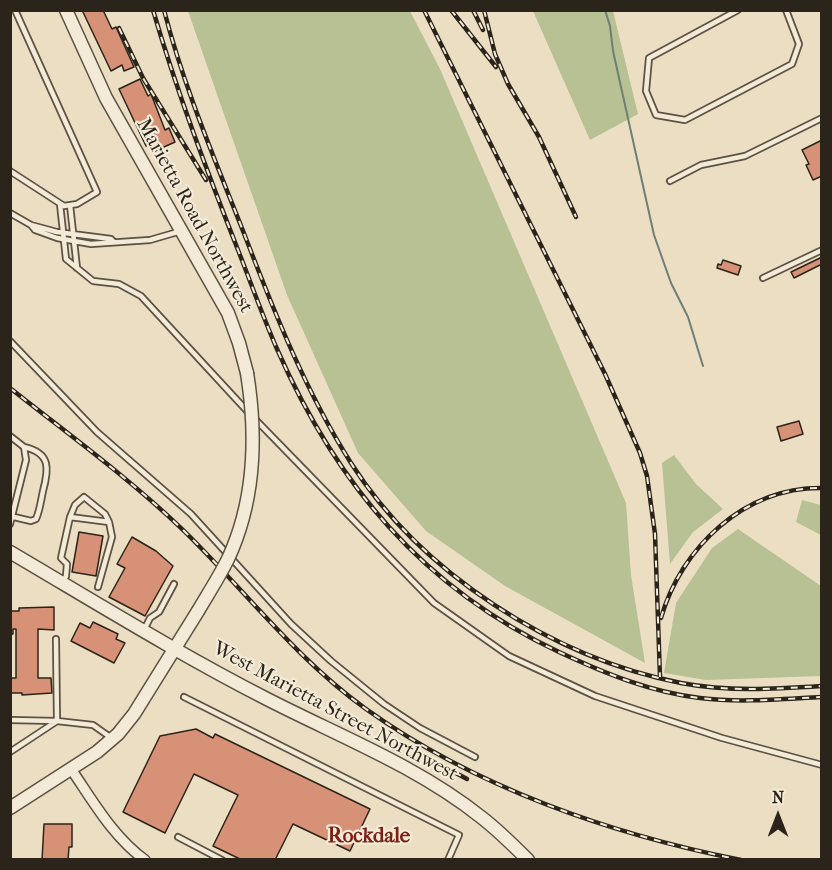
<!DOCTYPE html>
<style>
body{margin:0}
#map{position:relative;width:832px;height:870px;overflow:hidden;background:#ecdec2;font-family:"IM FELL French Canon",serif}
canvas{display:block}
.frame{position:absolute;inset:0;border:12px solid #2b241a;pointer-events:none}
.north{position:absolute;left:748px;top:786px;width:60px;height:60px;-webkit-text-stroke:4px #f3ead7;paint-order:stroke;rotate:0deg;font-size:16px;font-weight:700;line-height:24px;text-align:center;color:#2b241a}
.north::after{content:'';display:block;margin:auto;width:21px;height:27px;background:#2b241a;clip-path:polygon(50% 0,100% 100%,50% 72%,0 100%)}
</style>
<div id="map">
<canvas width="832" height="870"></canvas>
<div class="frame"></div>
<div class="north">N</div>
</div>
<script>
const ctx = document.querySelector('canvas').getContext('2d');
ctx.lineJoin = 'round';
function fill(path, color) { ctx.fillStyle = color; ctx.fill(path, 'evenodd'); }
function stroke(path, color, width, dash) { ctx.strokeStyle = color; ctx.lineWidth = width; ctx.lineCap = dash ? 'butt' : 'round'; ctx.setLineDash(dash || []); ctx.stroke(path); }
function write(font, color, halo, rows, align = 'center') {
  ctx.font = font + ' "IM FELL French Canon",serif'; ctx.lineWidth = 4.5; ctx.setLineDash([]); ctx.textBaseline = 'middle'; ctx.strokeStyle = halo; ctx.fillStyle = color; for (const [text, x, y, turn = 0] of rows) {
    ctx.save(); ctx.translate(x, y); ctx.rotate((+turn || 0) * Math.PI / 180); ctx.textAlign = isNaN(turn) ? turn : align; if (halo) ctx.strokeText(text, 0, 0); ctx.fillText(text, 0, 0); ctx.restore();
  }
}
const green = new Path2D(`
 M188 11H410L440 69 626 503 631 575 645 663 505 586 426 531 358 453 287 295Z
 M533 11H613L638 114 590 140Z
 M674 455 696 484 723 509 693 532 670 564 662 463Z
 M802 500 821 505V535L796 522Z
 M738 529 821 586V676L706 680 664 673 676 603 712 548Z`);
const stream = new Path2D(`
 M605 10 610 26 613 51 654 235 671 283 688 317 703 366`);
const building = new Path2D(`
 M82 10H103L112 29 116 27 134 67 124 71 122 65 111 71Z
 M140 79 148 96 151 94 165 130 169 128 175 142 155 151 152 144 146 146 119 89Z
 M822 140V176L813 180 806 165 809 164 802 150Z
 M822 257V264L794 278 791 272Z
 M723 260 741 266 738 275 717 268 718 264 721 265Z
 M799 421 803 434 781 441 777 427Z
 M79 532 103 536 96 576 72 572Z
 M132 537 156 551 173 566 145 616 109 597 125 568 117 564Z
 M54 607V630L38 629V678H51L52 693 22 695V693H10V678H16V629H13V634H10V611H19V608Z
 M93 622 118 634 116 639 125 643 114 663 71 641 80 623 90 628Z
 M196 729 213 738 215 734 370 809 350 851 293 824 275 860H242L213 846 238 795 194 774 165 833 123 812 160 736Z
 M44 824H72V847H69L68 860H42Z`);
const service = new Path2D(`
 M738 10 649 58 646 91 656 115 685 120 792 64 799 44 786 10
 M10 171 64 206 77 204 97 192 15 10
 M670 181 701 165 745 156 822 118
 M60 204 66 259 93 281 119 284 141 296 248 412
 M70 205 77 268
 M10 213 31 225 35 230 57 238 91 244 150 240 181 231
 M31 225 57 232 111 239 114 242
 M763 278 822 250
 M10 341 97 432 191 514 291 624 331 661 384 704 420 728 475 757
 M254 418 434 603 509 656 595 696 722 738 822 765
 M10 436 24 447 26 460 10 524
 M14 517 31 521 36 519C40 510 41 500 43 491 49 469 51 453 24 447
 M70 517 75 505 84 497 105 514 109 522
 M63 582 66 576 67 564 61 558 70 517 109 522 112 537 98 587
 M144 630 150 618 159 612 174 584
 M56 639 57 721 93 725 110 737
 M184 697 459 835 448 860
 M10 720 57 721
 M10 752 57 721
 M178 837 222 860`);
const minor = new Path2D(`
 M71 769C93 801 113 837 145 860`);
const tertiary = new Path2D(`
 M66 10 106 98 228 313 239 343 247 373
 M10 552C95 602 179 654 267 699 339 736 417 766 481 817 498 830 513 845 528 860
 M10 808 97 752 118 734 134 714 198 611`);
const rail = new Path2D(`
 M153 10C177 92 207 171 238 250 251 283 263 317 277 349 337 485 423 588 559 652 604 673 650 692 700 698 740 703 781 699 822 697
 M164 10C184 88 216 162 245 236 275 314 306 392 351 463 421 573 553 658 681 683 728 692 775 689 822 686
 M424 10 605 374 640 453 647 476 655 534 660 677
 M451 10 496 67
 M473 10 483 30
 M484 10 495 54 508 84 539 137 576 217
 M119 28 143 78 206 180
 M10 388C68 434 129 478 182 529 244 589 295 658 366 709 475 787 610 834 741 860
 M661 618C681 548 744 487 822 488
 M430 759 467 779`);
const tertiaryBridge = new Path2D(`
 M198 611C208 594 219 577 228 559 255 501 257 435 247 373`);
const streetNames = [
 ["Marietta Road Northwest",194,216,61],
 ["West Marietta Street Northwest",335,712,28]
];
const neighbourhoodNames = [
 ["Rockdale",369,837]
];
fill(green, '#b7c193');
stroke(stream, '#6d7f76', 2);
fill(building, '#d79177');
stroke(building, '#2b241a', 1.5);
stroke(service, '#5b5244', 8);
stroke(minor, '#5b5244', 12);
stroke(tertiary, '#5b5244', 15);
stroke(service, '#f3ead7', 4.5);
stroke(minor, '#f3ead7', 9);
stroke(tertiary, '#f3ead7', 12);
stroke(rail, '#2b241a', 4.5);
stroke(rail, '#f3ead7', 2, [7]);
stroke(tertiaryBridge, '#5b5244', 15, []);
stroke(tertiaryBridge, '#f3ead7', 12);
write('20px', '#2b241a', '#f3ead7', streetNames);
write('bold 21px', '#7a1f14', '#f3ead7', neighbourhoodNames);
</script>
